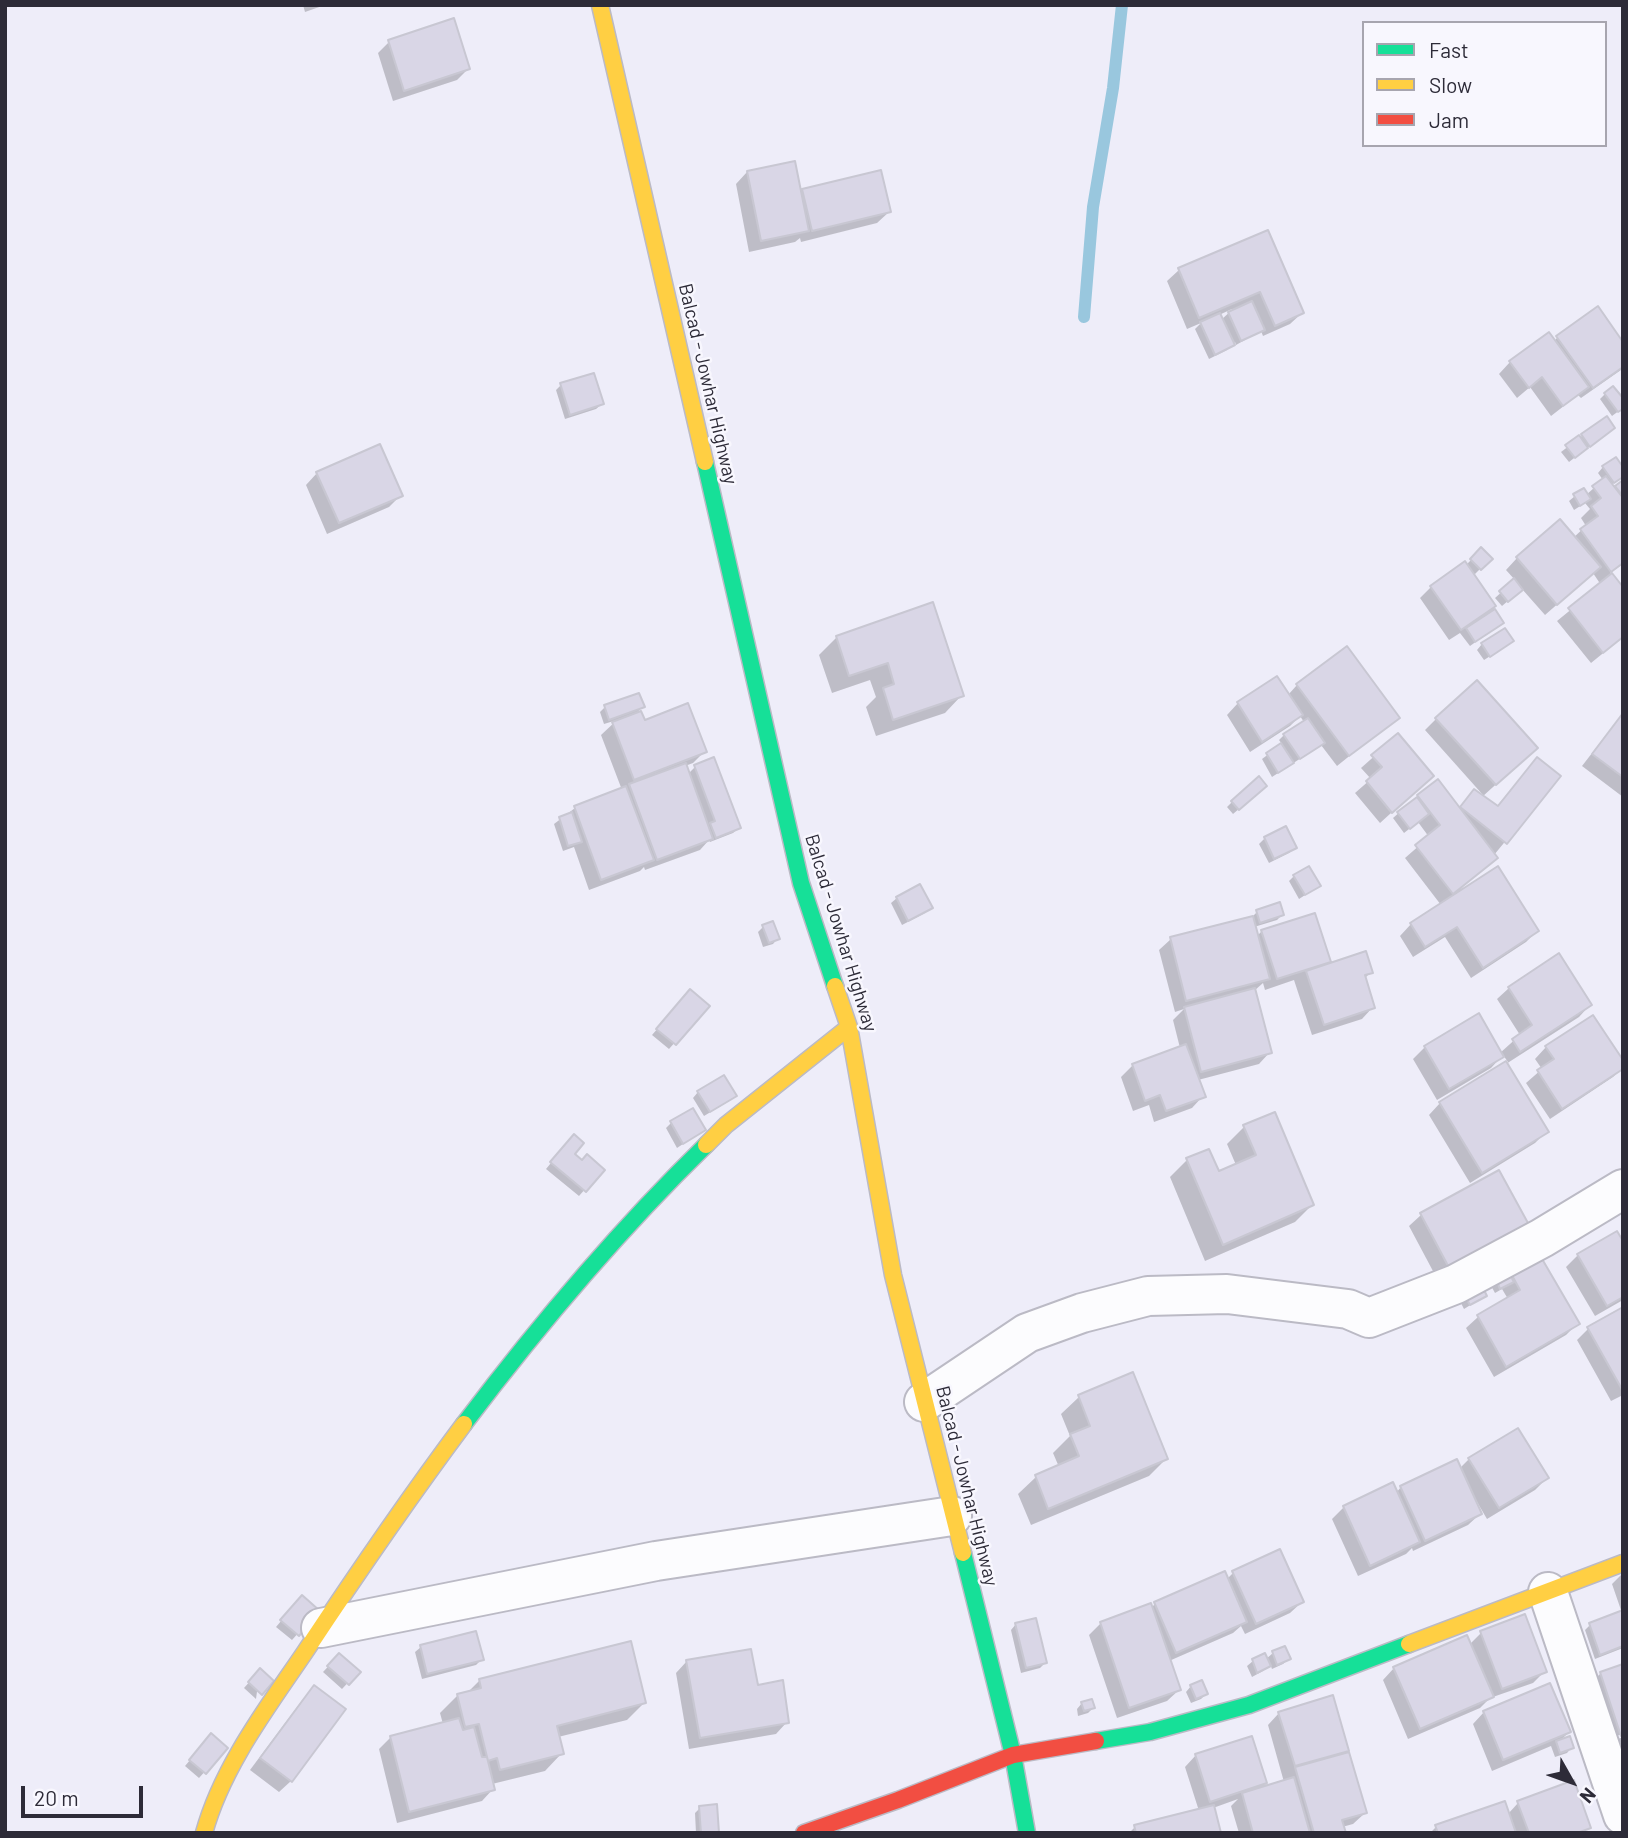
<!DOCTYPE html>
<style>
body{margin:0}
#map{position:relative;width:1628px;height:1838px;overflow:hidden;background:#eeedf9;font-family:Barlow,sans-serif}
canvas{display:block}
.frame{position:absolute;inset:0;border:7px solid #2d2b38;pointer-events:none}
.legend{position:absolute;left:1362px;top:21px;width:245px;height:126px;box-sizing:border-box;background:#f8f7fe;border:2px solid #a7a5af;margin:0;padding:9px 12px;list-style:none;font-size:21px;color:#2d2b38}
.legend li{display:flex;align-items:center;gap:14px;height:35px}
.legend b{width:35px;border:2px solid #a7a5af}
.north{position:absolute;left:1537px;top:1747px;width:70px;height:70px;-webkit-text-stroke:5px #f8f7fe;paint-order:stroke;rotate:130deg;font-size:19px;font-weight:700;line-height:28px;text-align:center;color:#2d2b38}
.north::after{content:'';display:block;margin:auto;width:24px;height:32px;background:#2d2b38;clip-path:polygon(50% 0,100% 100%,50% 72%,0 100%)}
.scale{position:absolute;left:21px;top:1786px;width:122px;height:32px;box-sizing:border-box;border:4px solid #2d2b38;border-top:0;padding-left:9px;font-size:21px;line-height:24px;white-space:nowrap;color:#2d2b38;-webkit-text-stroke:5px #f8f7fe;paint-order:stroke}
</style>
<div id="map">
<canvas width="1628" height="1838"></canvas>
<div class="frame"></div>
<ul class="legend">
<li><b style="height:9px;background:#16e098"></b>Fast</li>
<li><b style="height:9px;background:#ffcf43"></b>Slow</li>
<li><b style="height:9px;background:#f24e42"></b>Jam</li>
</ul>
<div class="north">N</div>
<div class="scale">20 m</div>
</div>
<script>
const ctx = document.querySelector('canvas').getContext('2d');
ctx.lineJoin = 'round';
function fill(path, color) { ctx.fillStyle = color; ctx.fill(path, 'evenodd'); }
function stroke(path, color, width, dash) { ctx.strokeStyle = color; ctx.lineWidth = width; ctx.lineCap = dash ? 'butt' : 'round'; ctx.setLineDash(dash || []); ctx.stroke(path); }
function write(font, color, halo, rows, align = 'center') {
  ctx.font = font + ' Barlow,sans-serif'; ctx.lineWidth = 5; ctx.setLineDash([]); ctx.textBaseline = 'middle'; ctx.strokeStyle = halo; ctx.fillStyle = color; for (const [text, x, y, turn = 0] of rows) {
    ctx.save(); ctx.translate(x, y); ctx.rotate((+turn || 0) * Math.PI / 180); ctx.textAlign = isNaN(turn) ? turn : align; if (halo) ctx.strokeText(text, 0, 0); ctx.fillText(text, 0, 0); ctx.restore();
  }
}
const shadow = new Path2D(`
 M303 5H325L305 12Z
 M389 42 468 69 457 80 393 101 378 53Z
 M747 172 800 194 803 191 889 212 877 223 801 242 800 238 795 242 749 252 736 184Z
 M1267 232 1302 313 1290 324 1263 336 1261 331 1236 345 1235 342 1227 350 1209 359 1195 329 1201 323 1187 329 1167 281 1179 270ZM1232 309H1233L1221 320 1219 315Z
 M1548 334 1554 341 1557 338 1623 345V368L1621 370 1581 398 1578 395 1551 416 1530 387 1517 398 1499 374 1510 362Z
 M561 385 602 404 596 409 565 419 556 390Z
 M1605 394 1620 410 1612 416 1600 399Z
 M1613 428 1569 462 1561 452 1582 436Z
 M1603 467 1619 479 1611 485 1614 489 1623 482V564L1610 573 1623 590V637L1591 663 1557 621 1601 585 1593 573 1545 615 1522 589 1502 606 1495 598 1515 580 1506 570 1517 558 1573 538 1586 526 1581 518 1590 509 1585 503 1574 510 1569 501 1575 496 1586 495 1603 480 1598 473Z
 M317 473 401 495 389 507 327 534 306 485Z
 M1481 550 1490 559 1473 576 1494 606 1482 618 1502 623 1470 646 1460 633 1449 640 1420 598 1431 587 1466 565Z
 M837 637 962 695 945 713 876 736 866 707 876 697 870 680 832 693 819 655Z
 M1482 644 1506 646 1484 660 1477 650Z
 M1297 685 1398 717 1337 766 1321 745 1272 777 1262 759 1282 744 1279 740 1284 735 1304 722 1300 716 1290 726 1250 752 1227 715 1238 703 1288 695Z
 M605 707H642L634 716 705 751 693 763 685 766 688 774 695 767 713 760 739 828 733 833 710 842 709 840 700 850 645 870 644 867 640 871 589 890 574 847 563 851 554 824 575 808 622 790 601 735 617 720 604 724 600 712Z
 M1623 713V797L1582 766Z
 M1436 719 1524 759 1482 797 1496 807 1537 759 1559 776 1494 855 1496 858 1453 894 1537 931 1526 942 1471 978 1445 937 1413 957 1400 936 1411 924 1441 905 1405 858 1429 837 1418 822 1404 833 1393 818 1418 796 1458 809 1475 791 1483 795 1425 730Z
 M1397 736 1432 776 1380 823 1355 793 1371 779 1361 768Z
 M1260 791 1233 814 1227 807 1232 802Z
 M1265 838 1295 848 1289 853 1269 863 1259 844Z
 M1294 876 1319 886 1299 899 1289 881Z
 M897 898 930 908 925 913 902 925 891 903Z
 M1257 912 1282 915 1277 920 1254 927 1257 936 1262 931 1314 915 1330 965 1371 972 1364 979 1373 1007 1362 1019 1312 1035 1294 980 1265 990 1263 983 1254 991 1270 1052 1259 1064 1198 1080 1203 1096 1192 1108 1154 1122 1149 1105 1133 1111 1121 1077 1133 1065 1180 1048 1173 1020 1184 1009 1175 1012 1159 950 1171 939 1252 917Z
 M763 927 778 938 773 944 763 947 758 932Z
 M1509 988 1590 1005 1579 1017 1506 1064 1546 1132 1535 1143 1470 1183 1429 1115 1440 1103 1508 1062 1503 1055 1491 1068 1437 1100 1413 1059 1425 1047 1500 1053 1520 1035 1497 999Z
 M685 997 707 1006 669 1049 652 1035Z
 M1546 1047 1623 1068 1613 1077 1550 1119 1526 1083 1542 1069 1535 1059Z
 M698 1092 729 1101 704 1116 693 1098Z
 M671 1123 704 1130 677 1148 666 1128Z
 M1244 1127 1312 1205 1295 1222 1205 1261 1170 1177 1187 1160 1218 1173 1236 1165 1227 1144Z
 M568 1142 572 1154 582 1162 602 1170 579 1196 546 1169Z
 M1499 1172 1442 1288 1409 1226 1421 1215Z
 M1623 1244V1300L1595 1316 1566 1267 1578 1255Z
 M1509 1270 1578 1323 1566 1335 1494 1377 1466 1328 1478 1317 1508 1299 1502 1289 1495 1293 1489 1282Z
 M1485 1296 1464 1309 1458 1297Z
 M1623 1309V1395L1611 1401 1577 1340 1588 1329Z
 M1132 1375 1166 1459 1149 1476 1031 1525 1018 1494 1036 1477 1059 1467 1053 1453 1070 1436 1061 1414 1079 1397Z
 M1469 1459 1547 1478 1535 1490 1487 1519 1477 1502 1475 1503 1480 1514 1468 1525 1413 1551 1412 1548 1406 1554 1358 1576 1332 1519 1344 1507 1392 1485 1396 1493 1401 1487 1459 1469Z
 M1279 1551 1302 1602 1290 1613 1245 1634 1241 1626 1233 1633 1169 1661 1179 1690 1167 1701 1117 1718 1089 1635 1101 1623 1151 1608 1155 1604 1227 1579 1233 1573Z
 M1623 1573V1648L1595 1659 1585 1630 1590 1625 1622 1613 1612 1584Z
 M297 1602 318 1611 292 1640 276 1627Z
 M1016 1624 1045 1663 1040 1668 1021 1673 1011 1630Z
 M1481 1633 1545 1671 1533 1683 1490 1698 1480 1708 1408 1739 1383 1680 1394 1668 1469 1645Z
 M421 1647 482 1659 476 1665 422 1679 415 1652Z
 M1273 1653 1289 1659 1283 1664 1272 1669 1270 1664 1263 1671 1252 1677 1247 1666 1253 1661 1266 1659Z
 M339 1655 358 1672 342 1689 323 1672Z
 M687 1661 756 1687 787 1722 776 1734 689 1749 676 1673Z
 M1592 1662 1597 1677 1601 1673 1623 1734 1612 1737 1613 1741 1623 1737V1742L1609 1747Z
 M260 1670 256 1699 244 1688Z
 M480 1680 644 1703 627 1720 558 1737 562 1753 545 1771 492 1784 493 1789 482 1801 397 1823 379 1749 390 1738 443 1724 440 1713 458 1695 467 1693Z
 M1191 1686 1206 1694 1201 1699 1191 1703 1186 1692Z
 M314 1687 291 1781 279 1792 250 1770 303 1699Z
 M1332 1697 1365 1813 1353 1824 1342 1827 1344 1833H1239L1231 1806 1238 1799 1213 1808 1219 1833H1129L1135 1827 1199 1811 1185 1767 1196 1755 1265 1783 1257 1790 1284 1782 1268 1725 1279 1713Z
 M1082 1703 1093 1708 1088 1713 1078 1716 1077 1709Z
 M1484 1712 1569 1732 1559 1742 1572 1747 1567 1753 1555 1757 1551 1746 1492 1771 1473 1724Z
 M206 1741 226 1748 199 1778 185 1766Z
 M1518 1803 1589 1827 1583 1833H1430L1436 1827 1508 1814Z
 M700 1808 717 1833H696L695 1813Z`);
const stream = new Path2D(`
 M1084 317 1093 207 1113 88 1122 5`);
const building = new Path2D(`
 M454 18 470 69 404 91 388 40Z
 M795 161 809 231 761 241 747 171Z
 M881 170 891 212 812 231 802 189Z
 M1268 230 1304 313 1275 326 1260 292 1199 318 1178 268Z
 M1252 301 1265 330 1241 341 1228 312Z
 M1598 306 1623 342V367L1593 388 1556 336Z
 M1220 313 1235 345 1215 355 1200 322Z
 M1549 332 1589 387 1563 406 1542 377 1529 388 1509 361Z
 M594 373 604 404 570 415 560 383Z
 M1613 386 1623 398V409L1618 412 1604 393Z
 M1607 416 1615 428 1590 447 1581 434Z
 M1579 435 1588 448 1575 458 1565 445Z
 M380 444 403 496 339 523 316 472Z
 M1616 457 1623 467V477L1614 483 1602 466Z
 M1606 476 1623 498V563L1611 572 1580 529 1598 516 1591 506 1601 498 1592 486Z
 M1623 480V496L1615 486Z
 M1584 488 1591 499 1580 506 1573 494Z
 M1560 519 1601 567 1557 605 1516 557Z
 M1481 547 1493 559 1481 570 1470 559Z
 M1465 561 1496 606 1461 630 1430 586Z
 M1612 573 1623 587V637L1603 653 1568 608Z
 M1514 578 1523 590 1508 602 1499 591Z
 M933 602 964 696 893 720 883 688 894 684 888 663 849 676 836 636Z
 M1495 609 1504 623 1475 642 1466 628Z
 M1505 628 1514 641 1490 657 1481 643Z
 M1347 646 1400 718 1349 756 1296 684Z
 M1277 676 1303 715 1262 742 1237 702Z
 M1477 680 1538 748 1496 785 1435 718Z
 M639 693 645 707 609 720 604 705Z
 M688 703 707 752 634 780 612 722 641 711 645 720Z
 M1623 713V777L1592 754Z
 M1308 718 1325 743 1300 759 1283 734Z
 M1398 733 1434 776 1392 813 1366 781 1382 767 1371 755Z
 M1281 743 1294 763 1278 773 1266 753Z
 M714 757 741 828 716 838 710 823 715 821 694 765Z
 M1537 757 1561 776 1507 844 1460 807 1474 789 1498 806Z
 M686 763 713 839 657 860 629 784Z
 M1259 776 1267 786 1239 810 1231 801Z
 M1438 779 1498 858 1453 894 1415 845 1440 825 1417 795Z
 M626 786 654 860 601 880 574 806Z
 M1417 797 1429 814 1410 829 1397 812Z
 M572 812 582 842 568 846 559 817Z
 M1286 826 1297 848 1274 859 1264 837Z
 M1309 866 1321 886 1305 895 1293 875Z
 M1498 866 1539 931 1483 968 1457 927 1425 947 1410 923Z
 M920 884 933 908 908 921 896 897Z
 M1280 902 1284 915 1260 923 1256 910Z
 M1315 913 1331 962 1277 979 1261 930Z
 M1253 916 1270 979 1186 1001 1170 937Z
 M773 921 780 939 769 943 762 925Z
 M1366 951 1373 973 1365 975 1375 1008 1324 1025 1306 971Z
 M1559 953 1592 1005 1520 1052 1512 1039 1532 1025 1508 987Z
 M1255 988 1272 1053 1201 1072 1184 1007Z
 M690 989 710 1006 676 1045 656 1029Z
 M1479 1013 1504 1057 1449 1089 1424 1046Z
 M1593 1015 1623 1060V1069L1562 1109 1537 1070 1554 1059 1545 1046Z
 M1186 1044 1206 1097 1166 1111 1160 1095 1145 1101 1132 1064Z
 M1506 1061 1549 1132 1482 1173 1439 1102Z
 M724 1075 737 1096 710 1112 697 1091Z
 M693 1108 706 1130 683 1144 670 1121Z
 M1275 1112 1314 1205 1223 1245 1186 1158 1209 1149 1219 1171 1256 1155 1243 1125Z
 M574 1134 584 1143 575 1154 582 1160 587 1154 605 1170 586 1192 550 1162Z
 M1499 1170 1534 1234 1454 1277 1420 1213Z
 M1617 1231 1623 1241V1297L1607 1306 1577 1254Z
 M1538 1252 1580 1324 1506 1367 1477 1315 1520 1290 1508 1268Z
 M1506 1268 1514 1282 1500 1289 1494 1275Z
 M1480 1282 1487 1296 1470 1305 1462 1291Z
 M1623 1307V1391L1587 1327Z
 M1133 1372 1168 1459 1048 1509 1035 1475 1079 1456 1070 1434 1090 1426 1078 1395Z
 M1518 1428 1549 1478 1499 1508 1468 1458Z
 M1457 1459 1482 1514 1425 1541 1400 1486Z
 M1393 1482 1420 1542 1370 1566 1343 1506Z
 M1280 1549 1304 1602 1256 1624 1232 1571Z
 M1225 1571 1247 1622 1176 1653 1154 1602Z
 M302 1595 320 1611 299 1636 280 1620Z
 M1151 1603 1181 1690 1129 1708 1100 1622Z
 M1623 1610V1646L1600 1655 1589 1623Z
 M1525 1614 1547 1672 1502 1689 1480 1631Z
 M1036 1618 1047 1663 1026 1668 1015 1623Z
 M476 1631 484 1660 427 1674 420 1645Z
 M1467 1635 1494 1697 1420 1729 1393 1667Z
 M631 1641 646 1703 557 1726 564 1754 500 1770 497 1758 488 1761 479 1724 465 1727 457 1694 481 1688 479 1679Z
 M1285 1646 1291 1659 1277 1665 1272 1651Z
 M751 1649 758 1685 783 1680 789 1723 700 1738 686 1660Z
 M339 1653 361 1672 349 1685 327 1666Z
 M1265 1653 1271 1666 1257 1673 1252 1659Z
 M1623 1664V1736H1621L1600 1672Z
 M260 1668 274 1681 262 1695 248 1682Z
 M1202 1680 1208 1694 1196 1699 1190 1685Z
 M1550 1683 1571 1732 1503 1760 1483 1711Z
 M314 1685 346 1709 292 1782 260 1758Z
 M1333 1695 1349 1751 1295 1766 1278 1712Z
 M1092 1699 1095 1708 1084 1711 1081 1702Z
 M459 1718 463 1730 474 1727 482 1757H487L495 1790 409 1812 390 1736Z
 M211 1733 228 1748 206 1774 189 1760Z
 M1252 1736 1267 1783 1210 1802 1195 1754Z
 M1570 1736 1574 1748 1560 1753 1556 1741Z
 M1349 1752 1367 1813 1342 1820 1346 1833H1314L1295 1767Z
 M1294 1777 1310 1833H1253L1242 1793Z
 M1574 1780 1591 1828 1577 1833H1529L1517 1801Z
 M1505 1801 1516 1833H1438L1435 1825Z
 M717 1804 719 1833H701L699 1806Z
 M1214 1805 1221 1833H1136L1134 1825Z`);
const street = new Path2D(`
 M924 1402 1027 1333 1082 1313 1148 1296 1227 1294 1348 1309 1369 1318 1456 1284 1542 1238 1623 1189
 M1548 1592 1623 1815
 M321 1628 656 1561 952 1516`);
const fast = new Path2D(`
 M705 462 801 883 835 986
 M464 1424C538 1326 618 1231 706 1145
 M963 1553 1013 1755 1027 1833
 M1096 1741 1150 1732 1249 1705 1409 1644`);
const slow = new Path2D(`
 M600 5 705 462
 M835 986 849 1027 893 1275 963 1553
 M706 1145 726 1125 849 1027
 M1409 1644 1623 1563
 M204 1833C222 1767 267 1708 305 1652 356 1575 408 1499 464 1424`);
const jam = new Path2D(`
 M804 1833 898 1800 1013 1755 1096 1741`);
const streetNames = [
 ["Balcad - Jowhar Highway",708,384,77],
 ["Balcad - Jowhar Highway",841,933,73],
 ["Balcad - Jowhar Highway",967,1486,76]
];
fill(shadow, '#0003');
stroke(stream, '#99c7de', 12);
fill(building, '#d9d6e6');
stroke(building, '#c8c7d2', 2);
stroke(street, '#bbbac5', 42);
stroke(fast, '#bbbac5', 19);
stroke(slow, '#bbbac5', 19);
stroke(jam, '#bbbac5', 19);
stroke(street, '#fcfcfe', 38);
stroke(fast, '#16e098', 16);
stroke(slow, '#ffcf43', 16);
stroke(jam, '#f24e42', 16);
write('19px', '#2d2b38', '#f8f7fe', streetNames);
</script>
